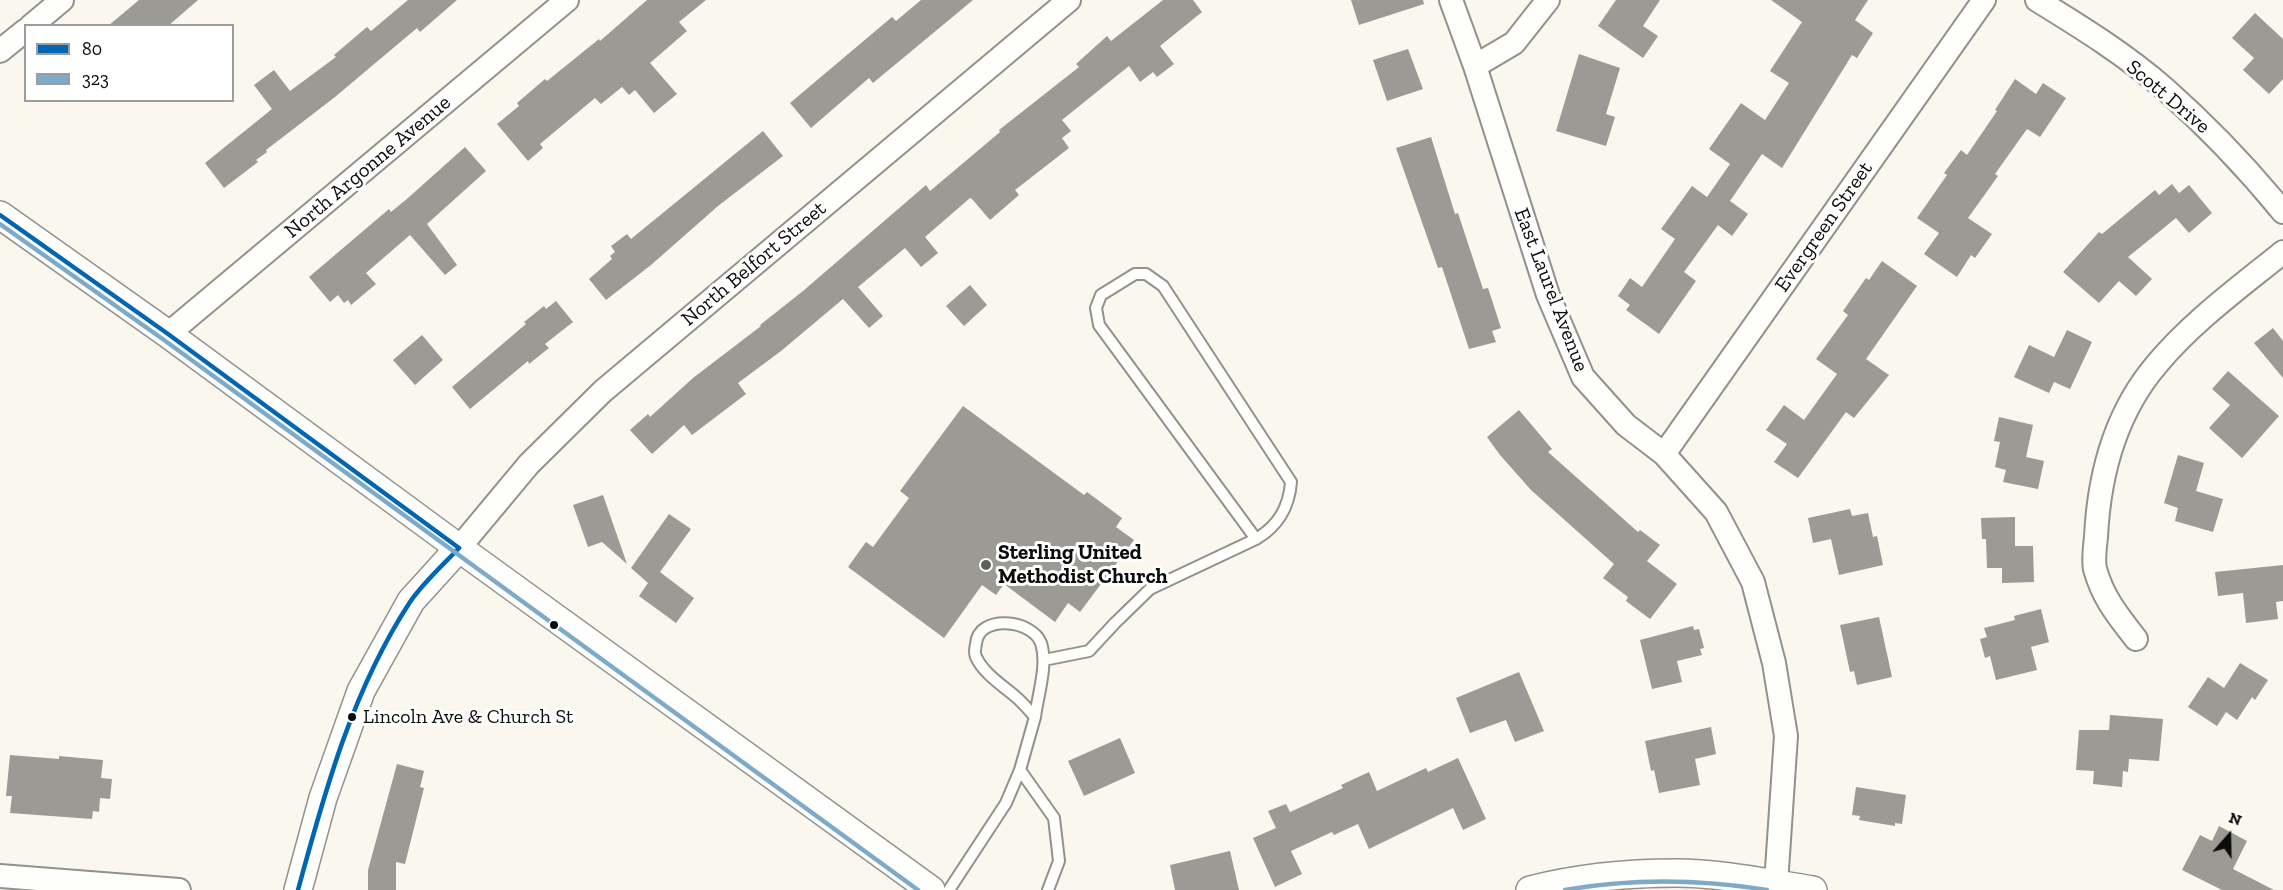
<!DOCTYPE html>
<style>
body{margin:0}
#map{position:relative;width:2283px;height:890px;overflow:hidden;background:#f9f7ee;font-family:"Zilla Slab",serif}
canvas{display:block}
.legend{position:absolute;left:24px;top:24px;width:210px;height:78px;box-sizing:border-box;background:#fff;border:2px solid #9d9d9d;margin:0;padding:8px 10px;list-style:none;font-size:18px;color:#0b0b0b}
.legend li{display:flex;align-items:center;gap:12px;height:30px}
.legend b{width:30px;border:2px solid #9d9d9d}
.north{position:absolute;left:2199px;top:806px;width:60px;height:60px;-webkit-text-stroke:4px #fff;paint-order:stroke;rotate:20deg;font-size:16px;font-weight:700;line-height:24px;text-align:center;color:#0b0b0b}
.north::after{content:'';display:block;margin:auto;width:21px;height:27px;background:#0b0b0b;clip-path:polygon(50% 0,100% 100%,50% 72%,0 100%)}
</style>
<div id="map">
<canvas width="2283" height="890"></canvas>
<ul class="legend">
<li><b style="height:8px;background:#0066b3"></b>80</li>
<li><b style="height:8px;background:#7eaaca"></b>323</li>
</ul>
<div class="north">N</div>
</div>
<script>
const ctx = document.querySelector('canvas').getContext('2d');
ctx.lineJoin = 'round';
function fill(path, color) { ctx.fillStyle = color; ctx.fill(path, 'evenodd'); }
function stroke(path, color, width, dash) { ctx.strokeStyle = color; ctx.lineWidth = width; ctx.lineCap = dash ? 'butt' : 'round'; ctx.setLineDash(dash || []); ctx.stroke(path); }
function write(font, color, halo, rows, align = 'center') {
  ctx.font = font + ' "Zilla Slab",serif'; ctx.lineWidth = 6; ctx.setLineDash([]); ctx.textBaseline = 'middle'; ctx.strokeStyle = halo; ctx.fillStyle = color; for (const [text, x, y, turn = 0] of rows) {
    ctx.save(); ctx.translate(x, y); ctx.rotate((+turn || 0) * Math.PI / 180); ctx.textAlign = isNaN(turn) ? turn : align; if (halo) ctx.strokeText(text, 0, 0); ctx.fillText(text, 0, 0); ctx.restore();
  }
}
const building = new Path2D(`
 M139 0H198L168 26H108Z
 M408 0H457L420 32 417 28 335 97 266 150 267 152 256 160 258 162 224 188 205 163 272 109 254 85 274 70 290 91 336 57 334 55 367 27 371 31Z
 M647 0H706L679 22 687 31 650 63 677 94 654 113 635 90 629 95 622 87 601 104 595 98 540 144 543 148 528 161 497 124 519 106 517 103 545 79 547 81 599 39 600 41Z
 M921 0H973L873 83 869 78 811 128 790 103 892 17 896 21Z
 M1163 0H1193L1202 12 1160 46 1174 64 1157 77 1153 72 1140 82 1129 66 1062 120 1071 131 1062 138 1069 148 1015 190 1019 195 990 220 972 199 970 198 925 237 938 253 921 267 905 248 858 287 883 316 869 328 843 299 781 351 738 383 746 394 692 435 684 425 652 454 630 430 648 414 650 417 693 378 761 326 760 325 803 291 926 185 930 191 1000 132 999 130 1079 67 1076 64 1107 36 1111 41Z
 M1351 0H1423L1424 4 1359 25Z
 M1616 0H1660L1643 26 1658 36 1643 58 1598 26Z
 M1771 0H1868L1855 20 1873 33 1857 58 1852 55 1782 168 1762 154 1730 201 1748 214 1732 236 1718 225 1684 272 1696 281 1659 334 1626 310 1630 305 1618 296 1630 278 1642 287 1675 239 1661 229 1692 186 1707 197 1730 164 1709 149 1741 103 1765 120 1789 83 1770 71 1802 22Z
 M2255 13 2283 39V79L2269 94 2243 70 2254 58 2232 38Z
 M1408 49 1423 89 1387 101 1373 60Z
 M1579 54 1620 68 1606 114 1615 117 1606 146 1556 131Z
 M2015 79 2036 94 2043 83 2066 98 2040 137 2027 129 1995 174 1998 176 1968 218 1992 234 1975 258 1971 255 1957 277 1924 254 1939 233 1917 218 1947 175 1944 173 1961 150 1967 155 1997 111 1995 110Z
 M763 131 783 156 718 206 651 265 606 300 589 279 612 259 610 256 615 252 611 246 627 234 631 239Z
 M1431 137 1455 214 1458 213 1483 289 1488 288 1501 328 1492 331 1496 342 1469 349 1442 267 1438 268 1396 148Z
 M465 147 486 171 427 224 457 265 445 275 410 235 366 273 376 284 351 305 348 300 344 303 338 295 330 302 309 277 389 209 391 212 408 198Z
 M2172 184 2179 193 2189 185 2212 213 2189 233 2176 218 2128 257 2152 279 2136 296 2119 281 2099 303 2063 272 2099 232 2102 234 2155 190 2159 195Z
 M1882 261 1917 286 1866 359 1889 375 1854 418 1846 412 1798 478 1774 462 1787 444 1766 430 1784 405 1804 420 1837 374 1816 359 1848 315 1843 311 1866 278 1869 280Z
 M970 285 987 305 964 326 946 306Z
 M556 301 573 322 545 344 549 348 529 364 528 361 470 409 452 387 526 324 524 322 544 306 546 309Z
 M2273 328 2283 341V378L2254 343Z
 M2067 330 2092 342 2070 389 2054 382 2049 393 2014 377 2029 345 2054 357Z
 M422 335 443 360 415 385 393 360Z
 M2228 371 2279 416 2242 458 2209 428 2230 405 2212 389Z
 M963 406 1084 495 1087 492 1122 518 1116 527 1134 540 1080 612 1068 603 1055 622 1004 584 996 595 982 585 944 638 848 567 866 542 873 547 909 498 900 491Z
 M1519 410 1552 449 1548 452 1638 532 1640 530 1660 545 1647 561 1677 584 1650 619 1626 601 1628 597 1603 578 1614 564 1531 490 1500 455 1487 437Z
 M1999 417 2033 425 2026 457 2044 461 2038 489 2003 482 2006 470 1995 467 2000 442 1994 441Z
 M2178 455 2204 463 2196 491 2223 499 2213 532 2175 521 2178 508 2164 503Z
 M603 495 627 564 602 542 588 547 573 505Z
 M1850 509 1852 516 1868 513 1873 537 1877 536 1883 565 1839 575 1831 539 1813 543 1808 518Z
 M669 514 691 529 660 572 694 598 676 623 639 596 648 583 631 568Z
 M2015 517V546H2033L2034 582 2002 583V568H1987L1986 539H1982L1981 518Z
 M2283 565V601L2276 602 2278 619 2246 623 2243 593 2218 596 2215 572Z
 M2041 609 2049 642 2031 647 2037 670 1996 680 1990 656 1985 658 1980 639 1987 637 1984 628 2015 620 2014 616Z
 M1879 617 1892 677 1857 685 1854 671 1850 672 1840 625Z
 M1693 626 1694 630 1699 629 1704 648 1700 649 1702 655 1677 661 1682 682 1652 689 1640 640Z
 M2240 663 2268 680 2255 700 2252 697 2237 720 2226 712 2217 726 2188 707 2208 677 2224 688Z
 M1519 672 1544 731 1515 742 1506 720 1470 733 1456 698Z
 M2110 715 2163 719 2159 761 2129 759 2128 772 2123 771 2122 787 2093 784 2094 771 2076 770 2079 730H2109Z
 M1711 727 1716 754 1695 759 1700 785 1659 793 1654 770 1651 771 1645 741Z
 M1120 738 1135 773 1084 796 1068 761Z
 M10 755 59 759V756L103 760 101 778 112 779 110 799 100 798 99 812 93 811 92 819 10 813 12 796H6Z
 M1458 758 1486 819 1463 830 1453 808 1369 849 1358 824 1334 835 1332 832 1291 851 1302 874 1275 887 1253 838 1276 828 1268 811 1286 804 1290 812 1343 788 1341 785 1369 772 1377 791 1426 768 1428 772Z
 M397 764 424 771 420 787 424 788 405 864 396 862V890H368V870Z
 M1856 787 1906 795 1902 824 1895 823V826L1859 820 1860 816 1852 815Z
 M2219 826 2247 841 2233 869 2274 890H2222L2182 870 2200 835 2212 841Z
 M1230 851 1239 890H1175L1170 865Z`);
const service = new Path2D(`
 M1044 660 1089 651 1115 623 1150 589 1256 539C1278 526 1289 508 1291 482L1163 286 1146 274H1135L1101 295 1096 308 1099 325 1256 539
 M1020 770 1054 818 1059 861 1048 890
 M949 890 1006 803 1020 770 1035 717C1029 710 1023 703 1016 697 1002 685 984 674 976 657 974 653 975 649 976 644 978 614 1032 619 1041 643 1048 665 1038 694 1035 717`);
const minor = new Path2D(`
 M1451 0 1475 66 1548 295 1583 377 1626 425 1664 454 1716 512 1753 582 1774 663 1786 736 1776 884
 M2037 0C2081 27 2126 55 2165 89 2208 127 2247 168 2283 212
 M31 26 62 0
 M0 51 26 30
 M1475 66 1514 43 1548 0
 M168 334 567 0
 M1664 454 1984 0
 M459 548 529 464 603 391 1069 0
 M2136 639C2118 616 2103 598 2095 569 2093 559 2095 547 2096 537 2099 475 2116 412 2157 364 2193 321 2240 287 2283 252
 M0 876 179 890`);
const tertiary = new Path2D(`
 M0 215 168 334 459 548 931 890
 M298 890 323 798 361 691 411 601 459 548
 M1530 890C1577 878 1627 873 1676 873 1721 873 1768 883 1813 890`);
const bus1 = new Path2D(`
 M0 215 168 334 459 548
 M298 890C325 790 353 689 410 602 423 583 443 565 459 548`);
const bus2 = new Path2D(`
 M0 224 164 340 918 890
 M1565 890C1633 878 1699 879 1767 890`);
const markers = [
 [986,565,6,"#5e5e5a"],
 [554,625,5,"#0b0b0b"],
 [352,717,5,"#0b0b0b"]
];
const busNames = [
 ["Lincoln Ave & Church St",363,717]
];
const streetNames = [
 ["Scott Drive",2168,97,40],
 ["North Argonne Avenue",368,167,-40],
 ["Evergreen Street",1824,227,-55],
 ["North Belfort Street",754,264,-40],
 ["East Laurel Avenue",1551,290,69]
];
const poiNames = [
 ["Sterling United",998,553],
 ["Methodist Church",998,577]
];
fill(building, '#9c9a95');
stroke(service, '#92918d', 14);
stroke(minor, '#92918d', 26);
stroke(tertiary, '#92918d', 30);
stroke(service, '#fefefc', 10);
stroke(minor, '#fefefc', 22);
stroke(tertiary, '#fefefc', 27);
stroke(bus1, '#0066b3', 4.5);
stroke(bus2, '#7eaaca', 4.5);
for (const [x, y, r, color] of markers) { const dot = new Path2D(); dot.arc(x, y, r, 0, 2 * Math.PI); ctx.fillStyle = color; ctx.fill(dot); stroke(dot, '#fff', 2); }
write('20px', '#0b0b0b', '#fff', busNames, 'left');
write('21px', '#0b0b0b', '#fff', streetNames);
write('bold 21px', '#0b0b0b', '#fff', poiNames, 'left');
</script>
